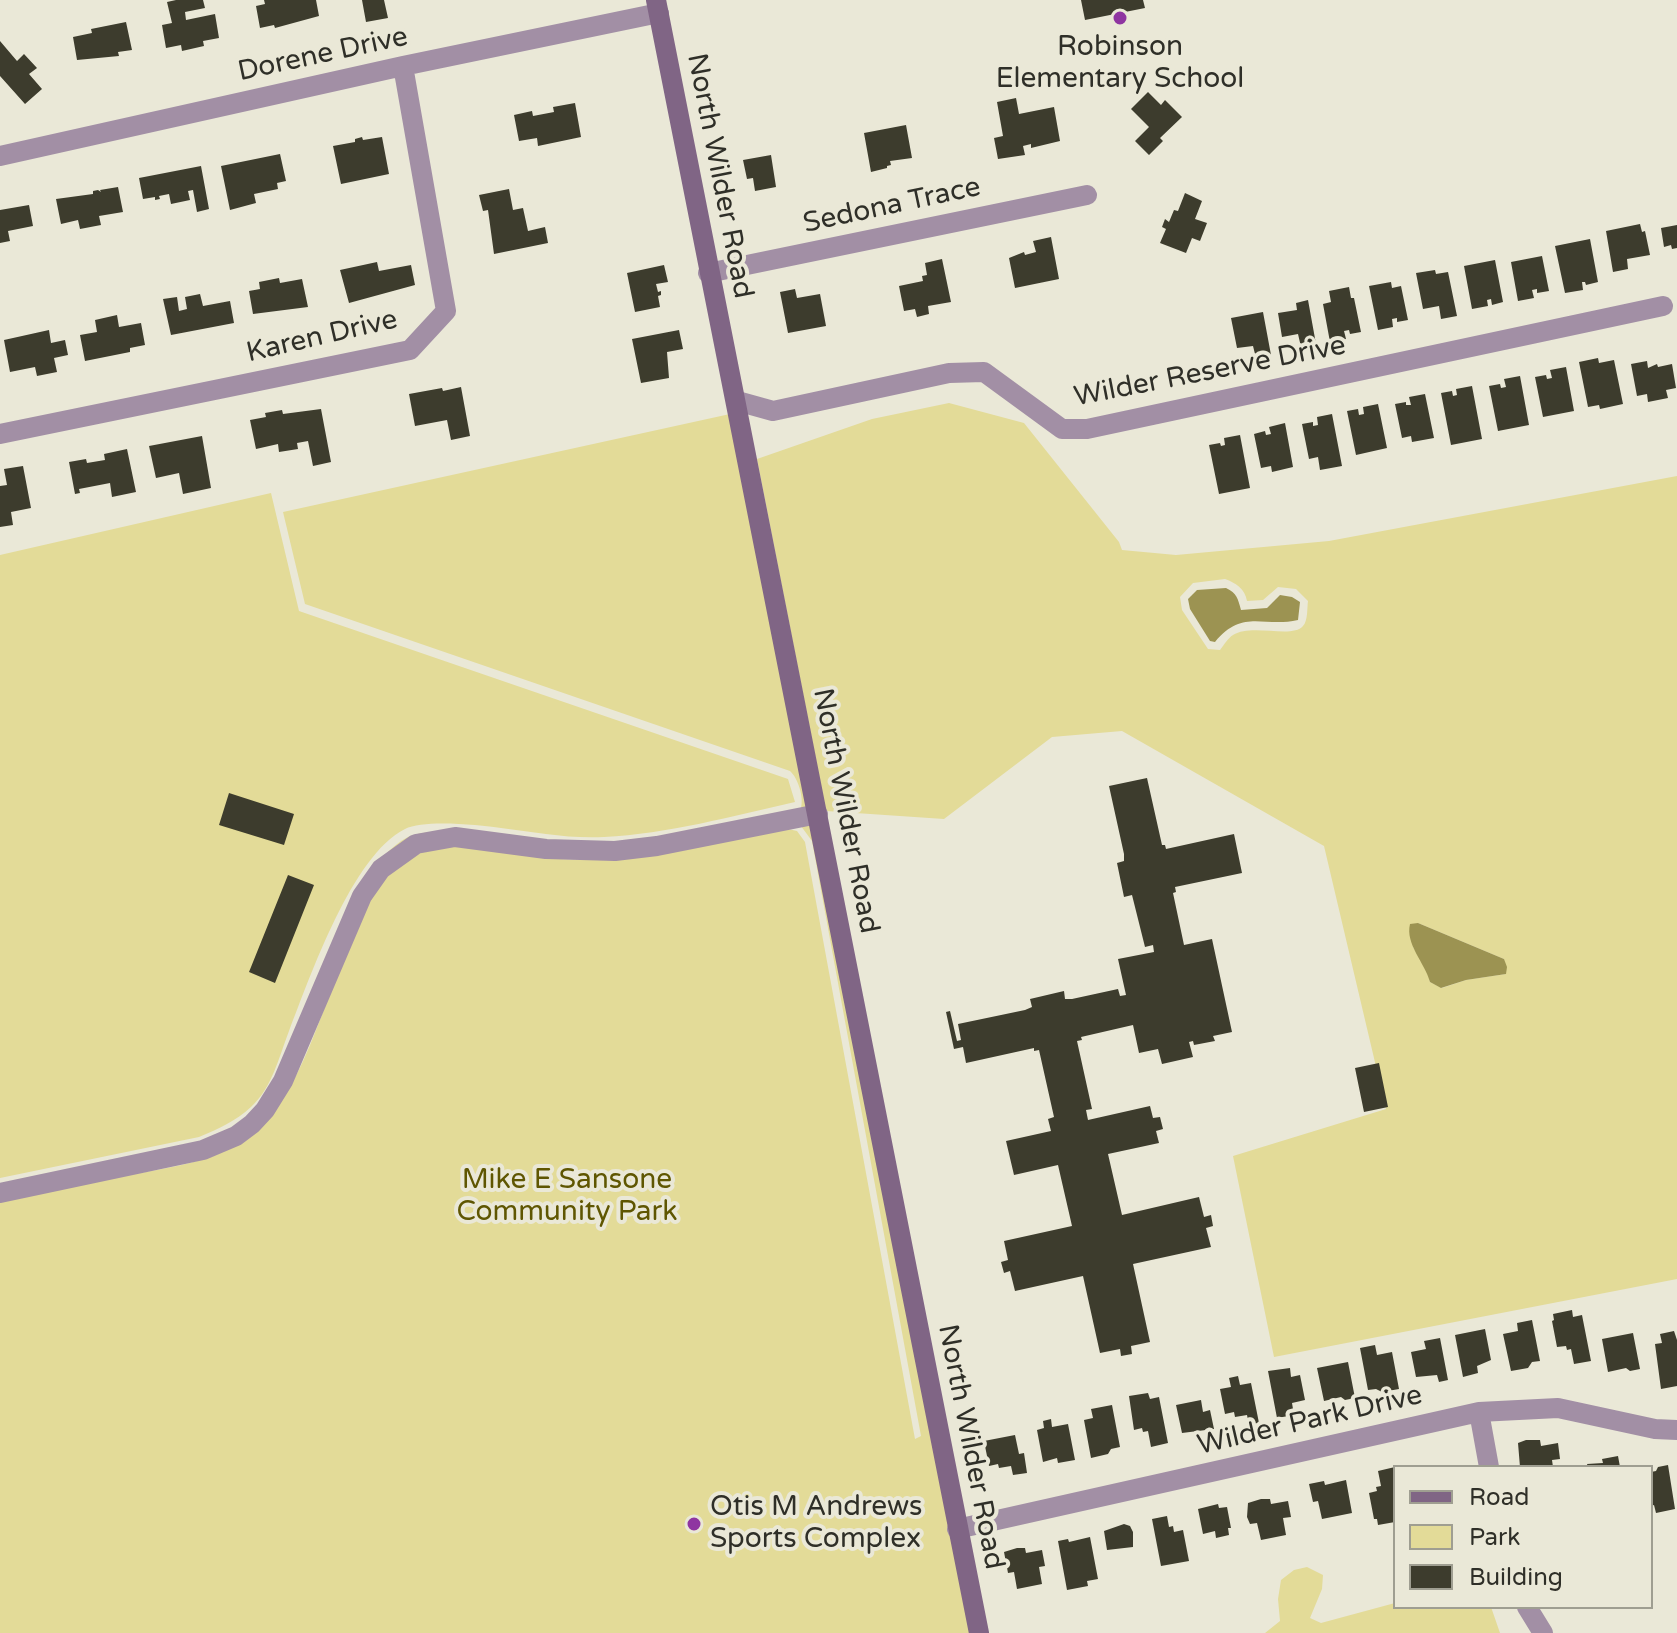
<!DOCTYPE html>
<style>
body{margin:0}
#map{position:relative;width:1677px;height:1633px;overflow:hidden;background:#eae8d7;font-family:"Varela Round",sans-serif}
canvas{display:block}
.legend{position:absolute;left:1393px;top:1465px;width:260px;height:144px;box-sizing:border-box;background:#eae8d7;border:2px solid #9f9e91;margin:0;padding:10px 14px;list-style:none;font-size:24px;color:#2f2f28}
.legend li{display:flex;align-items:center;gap:16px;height:40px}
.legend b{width:40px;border:2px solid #9f9e91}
</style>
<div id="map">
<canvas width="1677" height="1633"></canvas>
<ul class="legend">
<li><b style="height:10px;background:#806585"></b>Road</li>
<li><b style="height:22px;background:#e3db98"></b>Park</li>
<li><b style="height:22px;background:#3d3c2d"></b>Building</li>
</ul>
</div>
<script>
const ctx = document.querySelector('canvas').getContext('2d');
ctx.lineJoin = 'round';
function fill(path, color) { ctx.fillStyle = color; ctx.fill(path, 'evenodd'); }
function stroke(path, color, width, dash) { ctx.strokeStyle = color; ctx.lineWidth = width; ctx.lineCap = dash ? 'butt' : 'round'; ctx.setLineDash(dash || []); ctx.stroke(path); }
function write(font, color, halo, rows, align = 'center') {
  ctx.font = font + ' "Varela Round",sans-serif'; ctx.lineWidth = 8; ctx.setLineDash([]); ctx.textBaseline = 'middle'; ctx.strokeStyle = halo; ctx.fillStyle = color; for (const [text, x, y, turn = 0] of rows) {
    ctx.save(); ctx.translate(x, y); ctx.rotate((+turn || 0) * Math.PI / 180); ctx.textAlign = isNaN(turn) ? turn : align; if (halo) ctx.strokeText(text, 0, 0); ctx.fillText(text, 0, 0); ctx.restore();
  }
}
const green = new Path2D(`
 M949 403 1024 423 1119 542 1122 550 1176 555 1329 541 1677 476V1279L1274 1357 1233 1156 1386 1109 1324 846 1122 731 1052 737 944 819 826 811 757 459 872 419ZM1225 579C1236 583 1245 589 1247 601L1263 600 1278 587 1296 589 1308 601C1307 607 1308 621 1303 626 1292 639 1252 623 1233 635 1228 638 1224 645 1220 650L1208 649 1182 610 1180 597 1193 583ZM1418 923 1504 959 1506 974 1466 980 1442 988 1430 982 1427 970 1413 947Z
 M730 414 970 1633H0V1201C42 1192 83 1184 125 1176 154 1170 185 1166 213 1156 234 1148 259 1131 272 1114 304 1073 319 1019 339 971 351 940 373 881 401 861 447 827 509 856 560 859 637 863 713 843 788 829L797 831 805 842 915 1439 921 1436 812 841 798 822 786 820C696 837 609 860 517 845 477 839 436 828 399 852 372 870 352 919 339 949 317 1001 302 1062 266 1108 254 1123 231 1139 213 1147 188 1158 158 1161 131 1166 87 1174 43 1183 0 1192V1187L201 1145 234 1131 259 1111 278 1082 308 1004 365 880C376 865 390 846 408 837 439 822 529 843 566 845 628 848 688 834 748 821 764 817 786 816 801 808 804 797 798 778 790 771L305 604 283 512Z
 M271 493 299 611 788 779 795 802C732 816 668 834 604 837 569 839 535 832 501 828 479 825 424 819 405 829 352 855 310 977 289 1031 279 1057 272 1088 251 1107 236 1121 218 1129 199 1137L0 1178V555Z
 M1307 1567 1323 1575 1322 1589 1310 1618 1321 1623 1395 1603V1607H1491L1500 1633H1265L1280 1621 1278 1599 1281 1580 1294 1570Z`);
const water = new Path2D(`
 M1226 588C1237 593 1238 599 1241 610L1267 608 1280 595 1292 597 1300 602 1298 620C1263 628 1243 608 1215 642L1210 641 1190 609 1188 599 1197 590Z
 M1418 923 1504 959 1507 967 1506 974 1466 980 1441 988 1430 982C1425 963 1405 944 1410 924Z`);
const building = new Path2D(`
 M176 0H203L205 8 185 12 186 20 215 14 219 38 203 41 204 46 182 51 181 45 166 48 162 25 172 23 167 2Z
 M264 0H316L319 16 275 28 274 25 260 28 256 6 265 4Z
 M362 0H384L388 18 366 22Z
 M1081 0H1143L1145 8 1085 20Z
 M126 22 132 50 118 52 119 56 77 60 73 37 92 33 91 29Z
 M0 41 17 61 24 54 37 68 29 74 42 89 25 104 0 76Z
 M1148 92 1161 105 1165 100 1182 117 1160 138 1163 141 1149 155 1135 141 1149 127 1131 109Z
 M1016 98 1019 114 1054 107 1060 141 1031 148V144L1023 146 1025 155 998 159 994 138 1003 136 997 102Z
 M575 103 581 137 538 146 537 138 519 141 514 115 532 111 533 116 554 112 553 107Z
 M906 125 912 158 890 161 891 165 887 166V168L871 172 864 133Z
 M362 137 363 140 382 137 389 174 341 184 333 146 355 142V139Z
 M280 154 286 181 277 183 278 189 254 194 256 203 230 210 221 166Z
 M771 155 776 187 755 191 753 178 747 179 743 160Z
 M201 166 209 209 197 212 193 190 188 191 190 200 171 204 169 194 159 196 160 199 155 200V197L143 199 139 178Z
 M118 187 123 212 99 216 101 225 80 229 78 220 61 224 56 199 93 194V191L98 190 101 192 100 190Z
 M509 189 513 210 523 208 528 231 545 227 548 243 494 254 488 210 483 211 479 195Z
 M1185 193 1202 201 1195 219 1207 223 1200 241 1192 238 1186 253 1160 243 1166 229 1162 227 1165 219 1169 222 1174 210 1178 211Z
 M29 205 33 226 8 231 10 241 0 243V210Z
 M1640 224 1642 232 1645 231 1650 255 1627 259 1628 269 1613 272 1606 231Z
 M1677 225V248L1672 249 1671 245 1664 247 1661 228Z
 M1051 237 1059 279 1015 288 1009 258 1024 252 1025 255 1036 252 1033 241Z
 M1590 239 1598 282 1586 285 1585 282H1582L1583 290 1565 293 1555 246Z
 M1542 256 1549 291 1537 293V289L1532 290 1534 298 1518 301 1511 262Z
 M942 259 951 302 928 306 929 314 917 317 915 309 904 311 899 286 923 281 922 276 927 275 925 263Z
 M1495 260 1503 302 1492 305 1491 299 1487 300 1488 306 1472 309 1464 266Z
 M377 262 379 271 411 265 415 285 349 303 340 270Z
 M664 265 668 282 656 284 658 292 661 291V295L658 296 660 307 635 312 627 273Z
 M1435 270 1436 274 1448 272 1457 316 1441 319 1439 306 1423 309 1416 273Z
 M279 278 280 283 302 279 308 307 253 314 249 291 260 289 259 282Z
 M1391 282 1392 288 1401 286 1408 320 1397 322V318L1392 319 1393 327 1378 330 1369 286Z
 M1349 287 1351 298H1354L1361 332 1350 334 1349 330 1344 331 1346 339 1330 342 1323 304 1331 302 1329 291Z
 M795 289 797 298 820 294 826 326 788 333 780 292Z
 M200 294 203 306 230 301 234 323 171 335 163 299 177 297 179 311 187 309 185 297Z
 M1308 300 1316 344 1301 347 1298 334 1282 337 1278 313 1297 310 1296 303Z
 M1263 312 1271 355 1256 358 1253 346 1237 348 1231 318Z
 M117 315 119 327 141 323 145 345 130 348V352L85 361 80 335 97 332 95 320Z
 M49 330 51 343 65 340 68 355 54 358 57 372 37 376 35 367 10 372 4 340Z
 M679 330 683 349 667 352 669 378 641 383 632 339Z
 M1598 358 1599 363 1614 360 1623 404 1600 409 1599 405 1588 407 1579 362Z
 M1647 361 1648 368 1657 364 1658 367 1672 364 1676 388 1666 390 1668 398 1648 402 1647 394 1637 396 1631 364Z
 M1566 367 1574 411 1543 417 1535 377 1546 375 1547 379 1552 378 1550 370Z
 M1520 376 1529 425 1498 431 1489 386 1500 384 1501 388 1506 387 1504 379Z
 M1472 386 1482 439 1451 445 1441 393 1452 391 1453 396 1457 395 1456 389Z
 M461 387 470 436 451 440 447 420 415 426 409 394 442 388 443 391Z
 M1425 394 1434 438 1412 442 1411 436 1402 438 1395 404 1406 402V405H1411L1409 397Z
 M1378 404 1387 448 1356 455 1347 411 1358 409 1359 415 1364 414 1363 407Z
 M321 409 331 462 313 466 308 441 297 443 298 449 279 452 278 444 256 449 250 420 266 417 265 413 282 410 283 414Z
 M1332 414 1342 466 1320 470 1318 457 1309 459 1302 424 1313 422V426L1318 425 1317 417Z
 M1285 423 1293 467 1272 472 1271 466 1261 468 1254 434 1265 431 1266 435 1271 434 1269 427Z
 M1240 435 1250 488 1219 494 1209 445 1220 443 1221 446 1225 445 1224 438Z
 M202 436 211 488 183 494 179 473 156 478 149 446Z
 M127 449 136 492 112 497 110 483 79 489 80 493 75 494 69 462 86 459 87 463 105 460 104 454Z
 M23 466 31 508 11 512 13 525 0 527V486L7 485 4 469Z
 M1147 778 1162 845H1165L1166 849 1234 834 1242 873 1175 887 1176 892 1173 893 1184 945 1212 939 1232 1032 1213 1036 1215 1041 1194 1045 1193 1041 1189 1042 1193 1057 1162 1064 1158 1049 1139 1053 1133 1025 1081 1037 1082 1040 1077 1041 1092 1109 1086 1110 1088 1120 1150 1106 1153 1118 1160 1117 1163 1129 1156 1131 1159 1143 1108 1154 1122 1215 1199 1197 1204 1217 1211 1215 1213 1226 1206 1228 1211 1247 1133 1264 1150 1342 1131 1346 1132 1354 1121 1356 1120 1349 1100 1353 1083 1276 1015 1291 1010 1271 1004 1273 1001 1262 1008 1260 1004 1241 1072 1226 1058 1165 1014 1175 1006 1141 1051 1131 1048 1119 1054 1117 1039 1050 1034 1051V1048L966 1063 963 1047 954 1049 946 1012 950 1011 957 1041 961 1040 958 1024 1025 1010 1032 1007 1030 999 1064 991 1065 999H1072L1118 989 1120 996 1126 995 1118 959 1154 952 1153 945 1145 947 1132 895 1124 897 1117 863 1124 861V854L1109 786Z
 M229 793 294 814 284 845 219 825Z
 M288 875 314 885 275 983 249 972Z
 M1379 1063 1388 1107 1364 1112 1355 1068Z
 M1572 1310 1573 1317 1582 1315 1591 1361 1574 1364 1571 1349 1567 1350 1566 1346 1557 1347 1552 1321 1554 1320 1553 1314Z
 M1532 1320 1540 1361 1532 1362 1528 1368 1511 1371 1503 1334 1518 1331 1517 1323Z
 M1485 1329 1491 1360 1477 1366 1478 1373 1463 1377 1455 1335Z
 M1674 1331 1677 1340V1386L1661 1389 1655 1344 1662 1343 1660 1334Z
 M1633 1333 1640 1369 1630 1371 1626 1368 1608 1372 1602 1339Z
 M1440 1338 1448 1380 1439 1382 1437 1375 1416 1377 1411 1352 1426 1349 1424 1341Z
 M1375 1345 1377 1355 1392 1352 1399 1389 1382 1392 1376 1389 1368 1390 1360 1348Z
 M1348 1362 1355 1398 1345 1400 1341 1397 1324 1401 1317 1368Z
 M1290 1368 1291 1377 1300 1375 1305 1400 1292 1403 1294 1415 1277 1418 1268 1371Z
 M1238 1376 1240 1385 1251 1383 1259 1423 1249 1425 1247 1415 1235 1417 1234 1412 1225 1414 1220 1389 1231 1387 1229 1378Z
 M1148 1393 1150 1399 1159 1397 1168 1443 1151 1447 1148 1431 1143 1432 1142 1428 1134 1430 1129 1396Z
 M1201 1400 1203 1412 1210 1410 1214 1429 1182 1433 1176 1405Z
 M1112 1405 1120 1447 1111 1449 1108 1454 1091 1458 1084 1420 1093 1418 1091 1409Z
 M1051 1419 1052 1427 1068 1424 1075 1460 1058 1463 1057 1458 1043 1462 1037 1430 1044 1428 1043 1421Z
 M1015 1435 1019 1454 1024 1453 1027 1473 1013 1475 1011 1466 999 1468 998 1464 989 1466 984 1441Z
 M1526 1440H1540L1541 1446 1558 1443 1560 1459 1552 1460 1553 1467H1520L1518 1443Z
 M1618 1456 1620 1467H1588L1587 1464 1603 1463 1602 1459Z
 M1668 1465 1675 1509 1656 1513 1654 1505 1651 1506V1472L1656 1471 1658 1467Z
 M1395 1467V1522L1378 1525 1377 1519H1374L1369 1493 1377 1491 1376 1487 1381 1486 1378 1471Z
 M1346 1480 1352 1513 1322 1519 1318 1501 1313 1502 1309 1484 1324 1481 1325 1485Z
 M1261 1499H1270L1271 1504 1288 1501 1291 1517 1283 1518 1286 1535 1261 1540 1257 1523 1250 1524 1247 1517 1248 1503Z
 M1218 1504 1219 1508 1227 1507 1231 1528H1228L1229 1535 1216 1538 1215 1531 1203 1534 1198 1509Z
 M1167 1516 1169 1527 1173 1526 1174 1532 1183 1530 1189 1561 1161 1566 1152 1519Z
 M1124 1524 1130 1526 1133 1532V1547L1107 1550 1104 1531Z
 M1090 1537 1098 1579 1087 1581 1088 1586 1067 1590 1058 1541 1068 1539 1069 1542Z
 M1017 1548H1025L1026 1553 1042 1550 1045 1566 1039 1567 1042 1584 1017 1589 1014 1572 1008 1573 1004 1552Z`);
const street = new Path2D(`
 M0 156 403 66 659 13
 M708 273 1087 195
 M737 401 773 411 949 373 984 372 1062 429H1087L1663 306
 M0 434 410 350 446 311 403 66
 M0 1193 203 1150 236 1136 252 1124 265 1110 283 1081 362 896 381 869 416 844 455 837 546 849 615 851 657 846 818 814
 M1479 1412 1489 1467
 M957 1529 1479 1412 1558 1408 1655 1429 1677 1430
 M1527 1607 1543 1633`);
const secondary = new Path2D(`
 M656 0 979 1633`);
const markers = [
 [1120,18,8,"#8f35a1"],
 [694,1524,8,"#8f35a1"]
];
const poiNames = [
 ["Robinson",1120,48],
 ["Elementary School",1120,80],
 ["Otis M Andrews",710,1508,"left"],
 ["Sports Complex",710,1540,"left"]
];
const streetNames = [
 ["Dorene Drive",323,55,-12],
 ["North Wilder Road",719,176,79],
 ["Sedona Trace",892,206,-12],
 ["Karen Drive",322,337,-13],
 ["Wilder Reserve Drive",1210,372,-11],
 ["North Wilder Road",845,811,79],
 ["Wilder Park Drive",1310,1421,-13],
 ["North Wilder Road",970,1447,79]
];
const parkNames = [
 ["Mike E Sansone",567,1181],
 ["Community Park",567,1213]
];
fill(green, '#e3db98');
fill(water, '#9c9352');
fill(building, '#3d3c2d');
stroke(street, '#a28fa5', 20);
stroke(secondary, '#806585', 20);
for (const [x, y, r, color] of markers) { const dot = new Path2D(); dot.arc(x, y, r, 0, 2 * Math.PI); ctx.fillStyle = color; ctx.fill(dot); stroke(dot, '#eae8d7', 3); }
write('28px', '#2f2f28', '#eae8d7', poiNames);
write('28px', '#2f2f28', '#eae8d7', streetNames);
write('28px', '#5f5601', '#eae8d7', parkNames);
</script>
